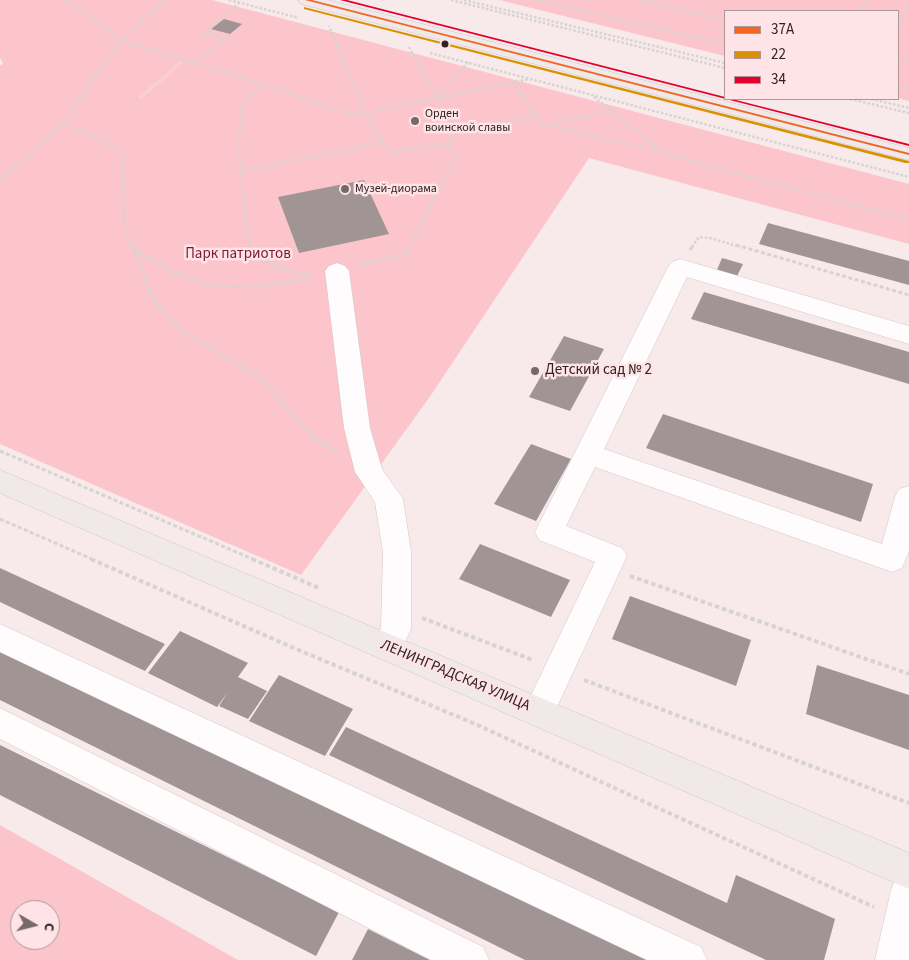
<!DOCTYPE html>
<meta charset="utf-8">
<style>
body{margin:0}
#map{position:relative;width:909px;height:960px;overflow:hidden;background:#f8eaeb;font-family:"Source Sans 3",sans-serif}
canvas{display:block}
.legend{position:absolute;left:724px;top:10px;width:175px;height:90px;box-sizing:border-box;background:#fee4e6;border:1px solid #ac9698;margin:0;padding:6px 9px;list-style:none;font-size:15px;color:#312223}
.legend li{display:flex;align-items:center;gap:10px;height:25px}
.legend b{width:25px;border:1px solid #ac9698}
.north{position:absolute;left:10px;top:900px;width:50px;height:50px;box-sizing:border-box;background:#fee4e6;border:1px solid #ac9698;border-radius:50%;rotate:98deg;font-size:14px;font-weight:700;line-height:20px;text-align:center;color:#312223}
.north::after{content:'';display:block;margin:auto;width:18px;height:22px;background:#776869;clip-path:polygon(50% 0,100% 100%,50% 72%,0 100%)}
</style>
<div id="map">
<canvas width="909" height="960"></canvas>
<ul class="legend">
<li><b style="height:6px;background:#f26522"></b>37А</li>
<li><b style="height:6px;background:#d99205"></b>22</li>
<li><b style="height:6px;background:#e4002b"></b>34</li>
</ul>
<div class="north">С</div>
</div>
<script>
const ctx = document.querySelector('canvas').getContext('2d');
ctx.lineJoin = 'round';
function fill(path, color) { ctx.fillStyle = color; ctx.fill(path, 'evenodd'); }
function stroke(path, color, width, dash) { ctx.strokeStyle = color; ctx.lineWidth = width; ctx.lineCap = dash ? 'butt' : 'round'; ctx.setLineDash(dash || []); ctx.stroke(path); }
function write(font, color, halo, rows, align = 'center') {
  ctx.font = font + ' "Source Sans 3",sans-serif'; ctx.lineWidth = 5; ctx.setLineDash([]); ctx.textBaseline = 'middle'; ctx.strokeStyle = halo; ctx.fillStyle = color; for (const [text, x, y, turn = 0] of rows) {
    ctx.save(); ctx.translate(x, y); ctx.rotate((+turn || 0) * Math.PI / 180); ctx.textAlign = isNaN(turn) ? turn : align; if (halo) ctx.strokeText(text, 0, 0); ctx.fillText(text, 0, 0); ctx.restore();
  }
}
const green = new Path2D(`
 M0 0H212L909 184V244L589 158 429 398 301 575 0 444V66L3 63 0 58Z
 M499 0H909V101L898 98V11H725V56Z
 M0 825 238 960H0ZM20 910H50V940H20Z`);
const stream = new Path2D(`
 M180 61 183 63 182 64 142 99H138V97Z`);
const building = new Path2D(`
 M224 19 242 24 230 34 211 29Z
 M364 180 389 234 299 253 278 197Z
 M768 223 909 261V285L759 244Z
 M722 258 743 264 737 276 717 270Z
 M704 292 909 352V384L691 319Z
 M564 336 604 349 570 411 529 397Z
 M663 414 873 484 861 522 646 448Z
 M531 444 571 459 536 521 494 504Z
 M480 544 570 580 551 617 459 579Z
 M0 568 165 644 145 671 0 602Z
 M630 596 751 640 736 686 612 639Z
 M180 631 248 663 238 677 267 691 248 719 219 706 228 692 217 707 148 673Z
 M0 641 673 960H525L0 700Z
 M817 665 909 695V750L806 714Z
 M279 675 353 709 325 756 249 721Z
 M346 727 727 903 736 875 835 919 824 960H766L329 755Z
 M0 745 339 912 316 956 0 795Z
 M368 929 430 960H352Z`);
const pathFar2 = new Path2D(`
 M65 0 99 22 120 40 260 83 352 115 365 113 329 26
 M229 0 299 18
 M451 0 725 68
 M464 0 725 63
 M537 0 725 44
 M639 0 725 20
 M860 11 866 0
 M898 25 909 4
 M409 47 437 98
 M430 53 909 177
 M898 59 909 62
 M197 63 226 38 205 33 239 3
 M513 82 542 125 546 124 663 153 909 220
 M898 85 909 88
 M594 97 661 151
 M437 98 529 79
 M437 98 468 62
 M437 98 457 132 447 143 389 153 365 113Z
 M850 99 909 113
 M871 99 909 108
 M63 124 107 142 123 154 124 226 132 247
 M549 124 613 111
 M457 132 536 116
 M241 171 383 142
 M0 181 63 124 120 40 165 0
 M249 247 238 144 242 109 260 83
 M410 247 455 158 447 143
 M692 247 699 237 710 238 740 247`);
const pathFar1 = new Path2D(`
 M132 245 154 300 180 329 262 380 315 439 337 452
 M248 245 249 251 274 266 312 276
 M736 245 909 295
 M135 249 170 271 212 286 259 287 314 277
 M690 250 693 245
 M359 266 406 254 410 245
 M0 451 255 560
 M0 519 94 560`);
const path = new Path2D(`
 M91 559 296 649 473 723 874 907
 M252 559 319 588
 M630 576 909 674
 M422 618 533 660
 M584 680 909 803`);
const minor = new Path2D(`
 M680 259 909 326V344L687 277 604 449 882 544 895 497 899 489 909 486V551L902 568 892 572 595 467 566 526 622 548 627 556 550 722 539 727 528 722 523 712 595 562 539 540 535 532 668 267 672 262Z
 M337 263 345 266 349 271 370 428 382 469 403 499 411 552V629L398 657 387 660 376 657 372 647 381 628 383 552 375 502 355 472 344 428 325 271 329 266Z
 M0 624 701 947 707 960H647L0 652Z
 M0 708 483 947 489 960H431L0 739Z
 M909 872V960H875L891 890 896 877Z`);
const major = new Path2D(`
 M298 0H328L909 148V160L301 4Z
 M0 470 909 853V889L0 493Z`);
const bus1 = new Path2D(`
 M305 0H312L909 153V155Z`);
const bus2 = new Path2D(`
 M304 7 909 161V163H905L304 9Z`);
const bus3 = new Path2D(`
 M340 0H347L725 97V99H732L909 144V146Z`);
const markers = [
 [445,44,4.5,"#312223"],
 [415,121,5,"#776869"],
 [345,189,5,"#776869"],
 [535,371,5,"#776869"]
];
const farPoinames = [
 ["Орден",425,114],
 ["воинской славы",425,128],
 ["Музей-диорама",355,189]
];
const parkNames = [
 ["Парк патриотов",238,255]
];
const poiNames = [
 ["Детский сад № 2",545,371]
];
const streetNames = [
 ["ЛЕНИНГРАДСКАЯ УЛИЦА",455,676,23]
];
fill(green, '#fcc5cb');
fill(stream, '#facfd2');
fill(building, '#a19495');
stroke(minor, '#d5c6c8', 1);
stroke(major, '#cfc7c8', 1);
stroke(pathFar2, '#d7d3d3', 2.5, [2.5, 2]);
stroke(pathFar1, '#d7d3d3', 3, [4, 2.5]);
stroke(path, '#d7d3d3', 4, [4.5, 3]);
fill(minor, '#fefcfc');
fill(major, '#f0e8e9');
fill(bus1, '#f26522');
fill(bus2, '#d99205');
fill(bus3, '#e4002b');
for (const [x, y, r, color] of markers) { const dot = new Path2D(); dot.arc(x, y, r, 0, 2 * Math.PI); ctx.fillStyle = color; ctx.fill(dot); stroke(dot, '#fee4e6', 2); }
write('12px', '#312223', '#fee4e6', farPoinames, 'left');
write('15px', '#7e1732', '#fee4e6', parkNames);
write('15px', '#312223', '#fee4e6', poiNames, 'left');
write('15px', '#312223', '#fee4e6', streetNames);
</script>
